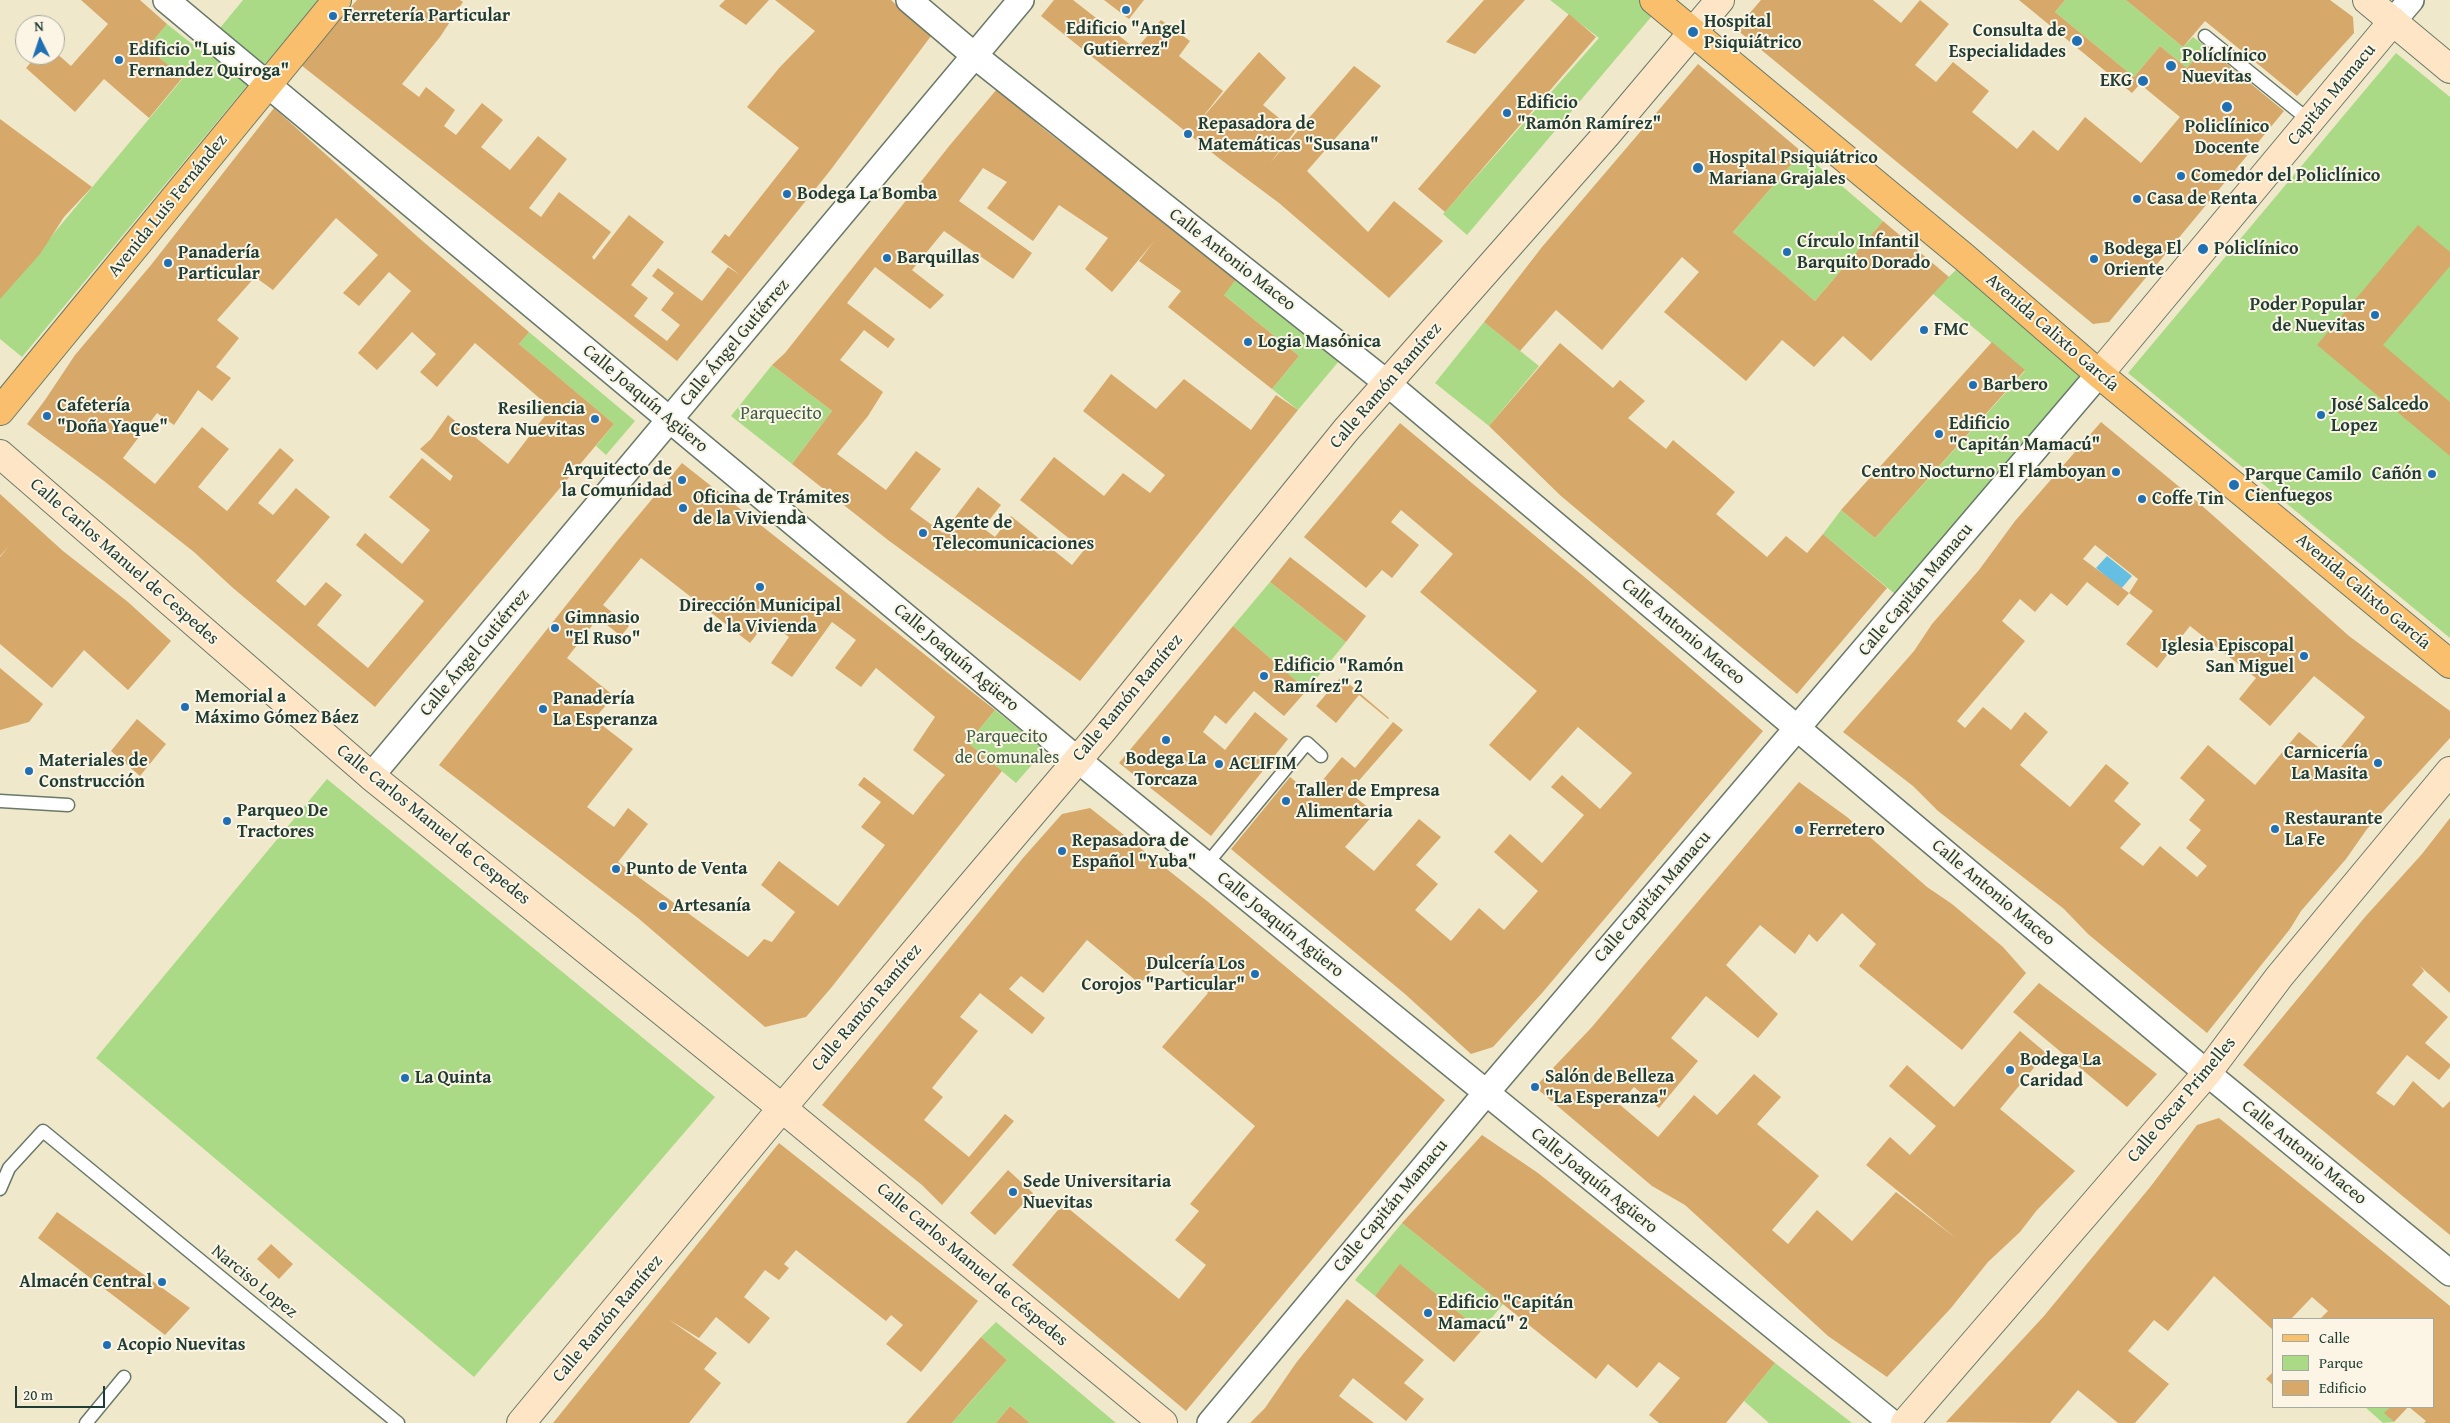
<!DOCTYPE html>
<meta charset="utf-8">
<style>
body{margin:0}
#map{position:relative;width:2450px;height:1423px;overflow:hidden;background:#f0e8cb;font-family:"Gentium Book Plus",serif}
canvas{display:block}
.legend{position:absolute;left:2272px;top:1318px;width:162px;height:90px;box-sizing:border-box;background:#fcf5e5;border:1px solid #a4ab9e;margin:0;padding:6px 9px;list-style:none;font-size:15px;color:#1f3d34}
.legend li{display:flex;align-items:center;gap:10px;height:25px}
.legend b{width:25px;border:1px solid #a4ab9e}
.north{position:absolute;left:15px;top:15px;width:50px;height:50px;box-sizing:border-box;background:#fcf5e5;border:1px solid #a4ab9e;border-radius:50%;rotate:356deg;font-size:14px;font-weight:700;line-height:20px;text-align:center;color:#1f3d34}
.north::after{content:'';display:block;margin:auto;width:18px;height:22px;background:#1f6fb2;clip-path:polygon(50% 0,100% 100%,50% 72%,0 100%)}
.scale{position:absolute;left:15px;top:1386px;width:90px;height:22px;box-sizing:border-box;border:2px solid #1f3d34;border-top:0;padding-left:6px;font-size:15px;line-height:18px;white-space:nowrap;color:#1f3d34;-webkit-text-stroke:4px #fcf5e5;paint-order:stroke}
</style>
<div id="map">
<canvas width="2450" height="1423"></canvas>
<ul class="legend">
<li><b style="height:6px;background:#f9bf6d"></b>Calle</li>
<li><b style="height:14px;background:#abda87"></b>Parque</li>
<li><b style="height:14px;background:#d6a869"></b>Edificio</li>
</ul>
<div class="north">N</div>
<div class="scale">20 m</div>
</div>
<script>
const ctx = document.querySelector('canvas').getContext('2d');
ctx.lineJoin = 'round';
function fill(path, color) { ctx.fillStyle = color; ctx.fill(path, 'evenodd'); }
function stroke(path, color, width, dash) { ctx.strokeStyle = color; ctx.lineWidth = width; ctx.lineCap = dash ? 'butt' : 'round'; ctx.setLineDash(dash || []); ctx.stroke(path); }
function write(font, color, halo, rows, align = 'center') {
  ctx.font = font + ' "Gentium Book Plus",serif'; ctx.lineWidth = 4; ctx.setLineDash([]); ctx.textBaseline = 'middle'; ctx.strokeStyle = halo; ctx.fillStyle = color; for (const [text, x, y, turn = 0] of rows) {
    ctx.save(); ctx.translate(x, y); ctx.rotate((+turn || 0) * Math.PI / 180); ctx.textAlign = isNaN(turn) ? turn : align; if (halo) ctx.strokeText(text, 0, 0); ctx.fillText(text, 0, 0); ctx.restore();
  }
}
const green = new Path2D(`
 M243 0H318L22 357 0 339V298L183 78 147 48 167 24 201 51Z
 M1550 0H1644L1657 10 1467 235 1443 214 1599 38Z
 M2065 0H2126L2183 47 2193 37 2205 46 2187 68 2160 46 2134 77 2055 12Z
 M2396 53 2450 97V638L2128 373Z
 M1802 152 1883 221 1815 301 1733 232Z
 M1957 269 2080 376 1895 594 1823 534 1841 510 1875 538 2025 371 1932 293Z
 M1237 278 1339 361 1298 410 1272 389 1299 356 1223 294Z
 M1484 322 1539 366 1489 426 1435 383Z
 M529 332 635 421 606 455 596 446 614 424 519 344Z
 M772 365 832 411 792 464 731 416Z
 M1270 582 1346 642 1307 690 1233 626Z
 M995 710 1045 750 1016 783 968 743Z
 M327 779 715 1097 474 1377 96 1058Z
 M1402 1223 1503 1304 1481 1331 1401 1265 1375 1296 1355 1280Z
 M996 1322 1116 1423H1030L1010 1406 996 1423H952L1007 1360 981 1337Z
 M1775 1363 1852 1423H1769L1744 1401Z
 M2365 1407H2390L2385 1413 2394 1422 2383 1423Z`);
const water = new Path2D(`
 M2107 556 2132 576 2121 589 2096 568Z`);
const building = new Path2D(`
 M81 0H140L167 24 147 48 183 77 149 118 104 79 75 112 26 68 37 55H55V52L71 66 108 24Z
 M357 0H460L463 2 440 37 402 84 419 97 426 87 455 110 444 126 456 135 482 103 503 120 481 147 510 170 538 136 567 159 529 208 541 217 559 192 611 232 592 257 594 260 629 215 664 242 631 285 648 298 634 316 667 341 680 325 661 310 674 293 652 276 658 268 702 301 728 267 740 275 711 252 725 234 729 237 799 148 747 107 780 67 815 31 775 0H891L931 36 829 172 677 361 301 65Z
 M725 0H769L746 25 719 6Z
 M1054 0H1073L1136 49 1161 20 1190 41 1179 56 1223 91 1198 123 1259 52 1286 78 1263 105 1295 131 1270 163 1354 66 1381 86 1307 171 1368 232 1394 201 1443 241 1389 298 1279 203 1220 159 1041 16Z
 M1104 0H1144L1129 19Z
 M1484 0H1525L1475 54 1446 42Z
 M1761 0H1873L1901 23 1920 0 1949 24 1915 65 1936 82 1953 62 1989 91 1972 112 2017 149 2033 130 2058 151 2085 117 2141 163 2180 117 2140 84 2132 93 2019 0H2065L2055 12 2134 77 2160 46 2187 68 2205 46 2284 111 2109 322 2093 324 1736 29Z
 M2126 0H2330L2353 17 2354 33 2297 96 2205 21 2183 47Z
 M1569 14 1596 37 1445 212 1418 189Z
 M1698 64 1802 152 1733 232 1775 267 1815 301 1883 221 1949 277 1871 361 1843 336 1814 367 1782 340 1746 381 1664 312 1699 272 1682 257 1602 350 1556 310 1520 351 1484 322 1542 247Z
 M997 89 1045 130 1237 278 1224 295 1299 356 1272 389 1168 307 1181 291 1139 261 1155 240 1112 292 1085 269 1108 238 1059 205 1033 241 987 208 1007 182 983 168 959 201 1032 253 1013 279 944 231 912 270 944 295 930 309 875 267 847 303 895 339 888 348 864 330 840 360 883 392 868 416 837 454 886 490 916 451 941 469 910 509 943 533 978 487 1001 505 983 528 995 537 1011 516 1072 565 1084 550 1020 500 1054 457 1104 496 1123 473 1150 493 1165 475 1083 411 1111 374 1156 409 1184 379 1251 430 1276 395 1298 410 1080 681 888 540 792 464 832 411 836 414 772 365 785 353 950 145Z
 M274 108 419 238 529 332 519 344 614 424 375 707 233 588 194 552 104 481 27 424 45 400 75 355 151 265ZM336 218 378 255 343 293 359 306 389 272 411 291 358 353 377 370 412 332 436 354 420 372 437 387 475 343 551 408 508 464 448 415 431 439 420 449 453 476 450 481 422 458 389 497 430 530 402 564 365 533 356 545 424 601 368 668 317 625 342 595 326 582 305 606 276 581 330 517 296 488 273 515 258 503 294 460 280 448 227 511 198 487 229 449 202 427 155 484 123 458 157 413 174 425 198 390 212 401 231 378 216 367 239 338 217 320 255 277 273 290Z
 M0 119 92 187 64 217 40 254 0 299Z
 M2418 225 2450 252V266L2383 345 2450 402V456L2317 345Z
 M1992 342 2025 370 1875 538 1841 510Z
 M1560 343 1613 388 1620 380 1645 401 1628 418 1666 449 1673 440 1735 492 1716 514 1767 557 1786 536 1807 553 1823 534 1887 588 1797 694 1561 496 1489 426Z
 M2101 422 2200 504 2349 636 2450 711V738L2367 829 2346 859 2301 911 2290 929 2207 1033 2088 934 2064 909 1938 811 1913 786 1843 732 1914 651 1932 624 1979 570 2015 521ZM2095 545 2138 579 2129 593 2153 611 2126 644 2157 668 2190 626 2256 678 2239 699 2270 726 2314 676 2365 717 2332 758 2299 732 2255 785 2208 745 2180 778 2205 800 2189 820 2201 830 2186 848 2207 866 2197 877 2160 846 2143 866 2120 848 2141 824 2114 801 2129 783 2106 764 2070 807 2020 765 2048 732 2025 712 2011 730 1983 707 1965 728 1957 721 2025 641 2002 621 2020 599 2035 612 2051 593 2067 606 2087 582 2118 606 2129 593 2083 559Z
 M1400 423 1588 580 1763 731 1542 993 1493 1047 1471 1054 1405 994 1231 849 1290 777 1311 794 1342 757 1355 768 1393 722 1403 730 1349 792 1375 813 1345 847 1374 871 1419 819 1441 837 1416 865 1438 884 1415 910 1451 941 1479 908 1504 930 1538 891 1494 852 1510 834 1542 863 1584 815 1551 787 1562 775 1600 809 1632 773 1578 727 1530 781 1489 745 1537 691 1420 592 1453 554 1401 510 1391 522 1419 545 1392 578 1382 570 1366 588 1304 537Z
 M682 463 995 710 968 743 1002 771 831 988 806 1017 765 1027 638 918 439 765 618 540ZM641 558 750 643 767 621 789 637 771 663 792 677 832 622 856 640 835 668 861 687 876 668 935 717 913 750 945 775 937 784 913 815 864 777 858 785 881 802 861 827 885 845 838 906 779 861 761 885 795 912 772 942 764 939 748 957 618 862 648 824 628 808 614 827 587 807 633 749 594 719 614 696 567 658 598 618 621 636 629 626 603 605Z
 M0 494 63 551 128 602 171 641 128 690 84 650 52 688 0 644V557L9 546 0 556Z
 M1290 557 1366 616 1346 642 1270 582Z
 M1233 626 1307 690 1284 716 1254 691 1226 724 1215 715 1203 732 1225 750 1255 712 1288 739 1211 836 1119 763Z
 M0 668 43 704 29 722 0 730Z
 M1341 677 1389 718 1388 719 1359 695 1336 723 1316 706Z
 M137 719 166 744 140 776 111 751Z
 M1799 782 1847 817 1927 887 1952 904 2003 947 2026 973 1962 1050 1859 966 1876 944 1842 913 1817 942 1809 934 1795 954 1760 925 1726 965 1778 1014 1758 1038 1706 996 1671 1038 1698 1061 1659 1108 1634 1087 1619 1104 1658 1137 1694 1095 1717 1115 1754 1074 1781 1097 1757 1124 1819 1176 1772 1230 1788 1244 1817 1210 1852 1241 1896 1192 1957 1239 1866 1165 1890 1137 1910 1155 1936 1126 1889 1086 1907 1065 1954 1107 2020 1031 2046 1053 2000 1109 2075 1171 2037 1210 2020 1232 1988 1262 1951 1308 1887 1377 1828 1336 1685 1205 1652 1186 1535 1087 1591 1028Z
 M1090 808 1207 901 1445 1100 1186 1411 1012 1265 1063 1204 1179 1299 1206 1265 1175 1240 1199 1211 1190 1204 1255 1126 1162 1047 1208 993 1189 977 1164 956 1140 984 1087 940 1043 993 1021 976 1009 989 1045 1018 1032 1034 980 993 960 1017 978 1031 932 1088 943 1097 924 1120 969 1157 1005 1114 1014 1121 942 1205 922 1185 822 1105 1023 858 1062 814Z
 M2450 818V993L2420 966 2424 971 2412 985 2448 1017 2425 1043 2450 1064V1067L2439 1080 2407 1055 2376 1093 2394 1106 2413 1081 2443 1108 2450 1101V1235L2243 1065 2365 917 2422 854Z
 M2039 983 2157 1074 2127 1107 2013 1012Z
 M2219 1118 2450 1306V1423H2424L2426 1421 2409 1407H2434V1319H2320L2328 1311 2312 1297 2291 1319H2274V1331L2214 1276 2168 1331 2154 1320 2128 1351 2169 1384 2135 1423H2118L2078 1390 2050 1423 1946 1422 2044 1316 2151 1186 2197 1125Z
 M1482 1135 1538 1173 1775 1363 1726 1423H1659L1649 1415 1680 1378 1659 1362 1637 1388 1608 1364 1596 1379 1402 1223Z
 M779 1143 978 1301 921 1372 886 1344 903 1325 891 1315 886 1321 796 1250 784 1264 789 1268 779 1280 765 1270 744 1297 770 1318 749 1344 716 1317 699 1338 668 1319 717 1353 704 1369 721 1383 689 1423H553Z
 M1008 1170 1033 1193 995 1235 970 1213Z
 M57 1212 190 1308 165 1335 38 1238Z
 M271 1244 293 1264 279 1279 257 1259Z
 M1400 1264 1481 1331 1454 1362 1375 1296Z
 M1347 1299 1424 1360 1404 1383 1424 1399 1406 1421 1353 1378 1339 1396 1374 1423H1250L1265 1408 1296 1363Z
 M981 1337 1007 1360 970 1402 952 1423H906Z
 M2274 1371V1386L2266 1379Z
 M1010 1406 1030 1423H996Z
 M2390 1407H2408L2394 1422 2384 1413Z`);
const lane = new Path2D(`
 M2205 36 2310 121
 M0 801 68 805
 M1206 865 1307 743 1321 756
 M0 1189 9 1168 43 1131 398 1423
 M86 1423 124 1377`);
const street = new Path2D(`
 M166 0 1078 760 1892 1423
 M909 0 975 56 1387 383 2207 1073 2450 1273
 M2393 21 2411 0
 M371 776 1021 0
 M1210 1423 1486 1093 2099 374`);
const secondary = new Path2D(`
 M2367 0 2450 69
 M2099 374 2393 21
 M0 454 371 776 782 1108 1163 1423
 M521 1423 782 1108 1103 730 1346 430 1607 134 1720 0
 M1905 1423 2207 1073 2279 977 2450 771`);
const primary = new Path2D(`
 M1654 0 1964 257 2099 374 2450 664
 M0 411 337 0`);
const markers = [
 [1126,10,5,"#1f6fb2"],
 [333,16,5,"#1f6fb2"],
 [1693,32,6,"#1f6fb2"],
 [2077,41,6,"#1f6fb2"],
 [119,60,5,"#1f6fb2"],
 [2171,66,6,"#1f6fb2"],
 [2143,81,6,"#1f6fb2"],
 [2227,107,6,"#1f6fb2"],
 [1507,113,5,"#1f6fb2"],
 [1188,134,5,"#1f6fb2"],
 [1698,168,6,"#1f6fb2"],
 [2181,176,5,"#1f6fb2"],
 [787,194,5,"#1f6fb2"],
 [2137,199,5,"#1f6fb2"],
 [2203,249,6,"#1f6fb2"],
 [1787,252,5,"#1f6fb2"],
 [887,258,5,"#1f6fb2"],
 [2094,259,5,"#1f6fb2"],
 [168,263,5,"#1f6fb2"],
 [2375,315,5,"#1f6fb2"],
 [1924,330,5,"#1f6fb2"],
 [1248,342,5,"#1f6fb2"],
 [1973,385,5,"#1f6fb2"],
 [2321,415,5,"#1f6fb2"],
 [47,416,5,"#1f6fb2"],
 [595,419,5,"#1f6fb2"],
 [1939,434,5,"#1f6fb2"],
 [2116,472,5,"#1f6fb2"],
 [2432,474,5,"#1f6fb2"],
 [682,480,5,"#1f6fb2"],
 [2234,485,6,"#1f6fb2"],
 [2142,499,5,"#1f6fb2"],
 [683,508,5,"#1f6fb2"],
 [923,533,5,"#1f6fb2"],
 [760,587,5,"#1f6fb2"],
 [555,628,5,"#1f6fb2"],
 [2304,656,5,"#1f6fb2"],
 [1264,676,5,"#1f6fb2"],
 [185,707,5,"#1f6fb2"],
 [543,709,5,"#1f6fb2"],
 [1166,740,5,"#1f6fb2"],
 [2378,763,5,"#1f6fb2"],
 [1219,764,5,"#1f6fb2"],
 [29,771,5,"#1f6fb2"],
 [1286,801,5,"#1f6fb2"],
 [227,821,5,"#1f6fb2"],
 [2275,829,5,"#1f6fb2"],
 [1799,830,5,"#1f6fb2"],
 [1062,851,5,"#1f6fb2"],
 [616,869,5,"#1f6fb2"],
 [663,906,5,"#1f6fb2"],
 [1255,974,5,"#1f6fb2"],
 [2010,1070,5,"#1f6fb2"],
 [405,1078,5,"#1f6fb2"],
 [1535,1087,5,"#1f6fb2"],
 [1013,1192,5,"#1f6fb2"],
 [162,1282,5,"#1f6fb2"],
 [1428,1313,5,"#1f6fb2"],
 [107,1345,5,"#1f6fb2"]
];
const poiNames = [
 ["Ferretería Particular",343,16],
 ["Hospital",1704,22],
 ["Psiquiátrico",1704,43],
 ["Edificio \"Angel",1126,29,"center"],
 ["Gutierrez\"",1126,50,"center"],
 ["Consulta de",2066,31,"right"],
 ["Especialidades",2066,52,"right"],
 ["Edificio \"Luis",129,50],
 ["Fernandez Quiroga\"",129,71],
 ["Políclínico",2182,56],
 ["Nuevitas",2182,77],
 ["EKG",2132,81,"right"],
 ["Edificio",1517,103],
 ["\"Ramón Ramírez\"",1517,124],
 ["Repasadora de",1198,124],
 ["Matemáticas \"Susana\"",1198,145],
 ["Policlínico",2227,127,"center"],
 ["Docente",2227,148,"center"],
 ["Hospital Psiquiátrico",1709,158],
 ["Mariana Grajales",1709,179],
 ["Comedor del Policlínico",2191,176],
 ["Bodega La Bomba",797,194],
 ["Casa de Renta",2147,199],
 ["Círculo Infantil",1797,242],
 ["Barquito Dorado",1797,263],
 ["Bodega El",2104,249],
 ["Oriente",2104,270],
 ["Policlínico",2214,249],
 ["Panadería",178,253],
 ["Particular",178,274],
 ["Barquillas",897,258],
 ["Poder Popular",2365,305,"right"],
 ["de Nuevitas",2365,326,"right"],
 ["FMC",1934,330],
 ["Logia Masónica",1258,342],
 ["Barbero",1983,385],
 ["José Salcedo",2331,405],
 ["Lopez",2331,426],
 ["Cafetería",57,406],
 ["\"Doña Yaque\"",57,427],
 ["Resiliencia",585,409,"right"],
 ["Costera Nuevitas",585,430,"right"],
 ["Edificio",1949,424],
 ["\"Capitán Mamacú\"",1949,445],
 ["Arquitecto de",672,470,"right"],
 ["la Comunidad",672,491,"right"],
 ["Centro Nocturno El Flamboyan",2106,472,"right"],
 ["Cañón",2422,474,"right"],
 ["Parque Camilo",2245,475],
 ["Cienfuegos",2245,496],
 ["Oficina de Trámites",693,498],
 ["de la Vivienda",693,519],
 ["Coffe Tin",2152,499],
 ["Agente de",933,523],
 ["Telecomunicaciones",933,544],
 ["Dirección Municipal",760,606,"center"],
 ["de la Vivienda",760,627,"center"],
 ["Gimnasio",565,618],
 ["\"El Ruso\"",565,639],
 ["Iglesia Episcopal",2294,646,"right"],
 ["San Miguel",2294,667,"right"],
 ["Edificio \"Ramón",1274,666],
 ["Ramírez\" 2",1274,687],
 ["Memorial a",195,697],
 ["Máximo Gómez Báez",195,718],
 ["Panadería",553,699],
 ["La Esperanza",553,720],
 ["Carnicería",2368,753,"right"],
 ["La Masita",2368,774,"right"],
 ["Bodega La",1166,759,"center"],
 ["Torcaza",1166,780,"center"],
 ["Materiales de",39,761],
 ["Construcción",39,782],
 ["ACLIFIM",1229,764],
 ["Taller de Empresa",1296,791],
 ["Alimentaria",1296,812],
 ["Parqueo De",237,811],
 ["Tractores",237,832],
 ["Restaurante",2285,819],
 ["La Fe",2285,840],
 ["Ferretero",1809,830],
 ["Repasadora de",1072,841],
 ["Español \"Yuba\"",1072,862],
 ["Punto de Venta",626,869],
 ["Artesanía",673,906],
 ["Dulcería Los",1245,964,"right"],
 ["Corojos \"Particular\"",1245,985,"right"],
 ["Bodega La",2020,1060],
 ["Caridad",2020,1081],
 ["Salón de Belleza",1545,1077],
 ["\"La Esperanza\"",1545,1098],
 ["La Quinta",415,1078],
 ["Sede Universitaria",1023,1182],
 ["Nuevitas",1023,1203],
 ["Almacén Central",152,1282,"right"],
 ["Edificio \"Capitán",1438,1303],
 ["Mamacú\" 2",1438,1324],
 ["Acopio Nuevitas",117,1345]
];
const streetNames = [
 ["Capitán Mamacu",2332,95,-50],
 ["Avenida Luis Fernández",168,206,-51],
 ["Calle Antonio Maceo",1232,260,38],
 ["Avenida Calixto García",2052,333,41],
 ["Calle Ángel Gutiérrez",735,343,-50],
 ["Calle Ramón Ramírez",1386,386,-49],
 ["Calle Joaquín Agüero",645,399,40],
 ["Calle Carlos Manuel de Cespedes",124,562,41],
 ["Calle Capitán Mamacu",1916,590,-50],
 ["Avenida Calixto García",2363,592,40],
 ["Calle Antonio Maceo",1683,632,40],
 ["Calle Ángel Gutiérrez",475,653,-50],
 ["Calle Joaquín Agüero",956,658,40],
 ["Calle Ramón Ramírez",1128,698,-50],
 ["Calle Carlos Manuel de Cespedes",433,825,39],
 ["Calle Antonio Maceo",1993,893,40],
 ["Calle Capitán Mamacu",1653,897,-49],
 ["Calle Joaquín Agüero",1280,925,39],
 ["Calle Ramón Ramírez",867,1008,-50],
 ["Calle Oscar Primelles",2182,1100,-50],
 ["Calle Antonio Maceo",2304,1153,39],
 ["Calle Joaquín Agüero",1594,1181,39],
 ["Calle Capitán Mamacu",1391,1206,-50],
 ["Calle Carlos Manuel de Céspedes",972,1265,40],
 ["Narciso Lopez",254,1282,39],
 ["Calle Ramón Ramírez",608,1319,-50]
];
const parkNames = [
 ["Parquecito",781,414],
 ["Parquecito",1007,737],
 ["de Comunales",1007,758]
];
fill(green, '#abda87');
fill(water, '#64bfe2');
fill(building, '#d6a869');
stroke(lane, '#687969', 15);
stroke(street, '#687969', 28);
stroke(secondary, '#687969', 30);
stroke(primary, '#687969', 30);
stroke(lane, '#fff', 12);
stroke(street, '#fff', 25);
stroke(secondary, '#fde5c5', 28);
stroke(primary, '#f9bf6d', 28);
for (const [x, y, r, color] of markers) { const dot = new Path2D(); dot.arc(x, y, r, 0, 2 * Math.PI); ctx.fillStyle = color; ctx.fill(dot); stroke(dot, '#fcf5e5', 2); }
write('bold 18px', '#1f3d34', '#fcf5e5', poiNames, 'left');
write('18px', '#1f3d34', '#fcf5e5', streetNames);
write('18px', '#3b5c45', '#fcf5e5', parkNames);
</script>
